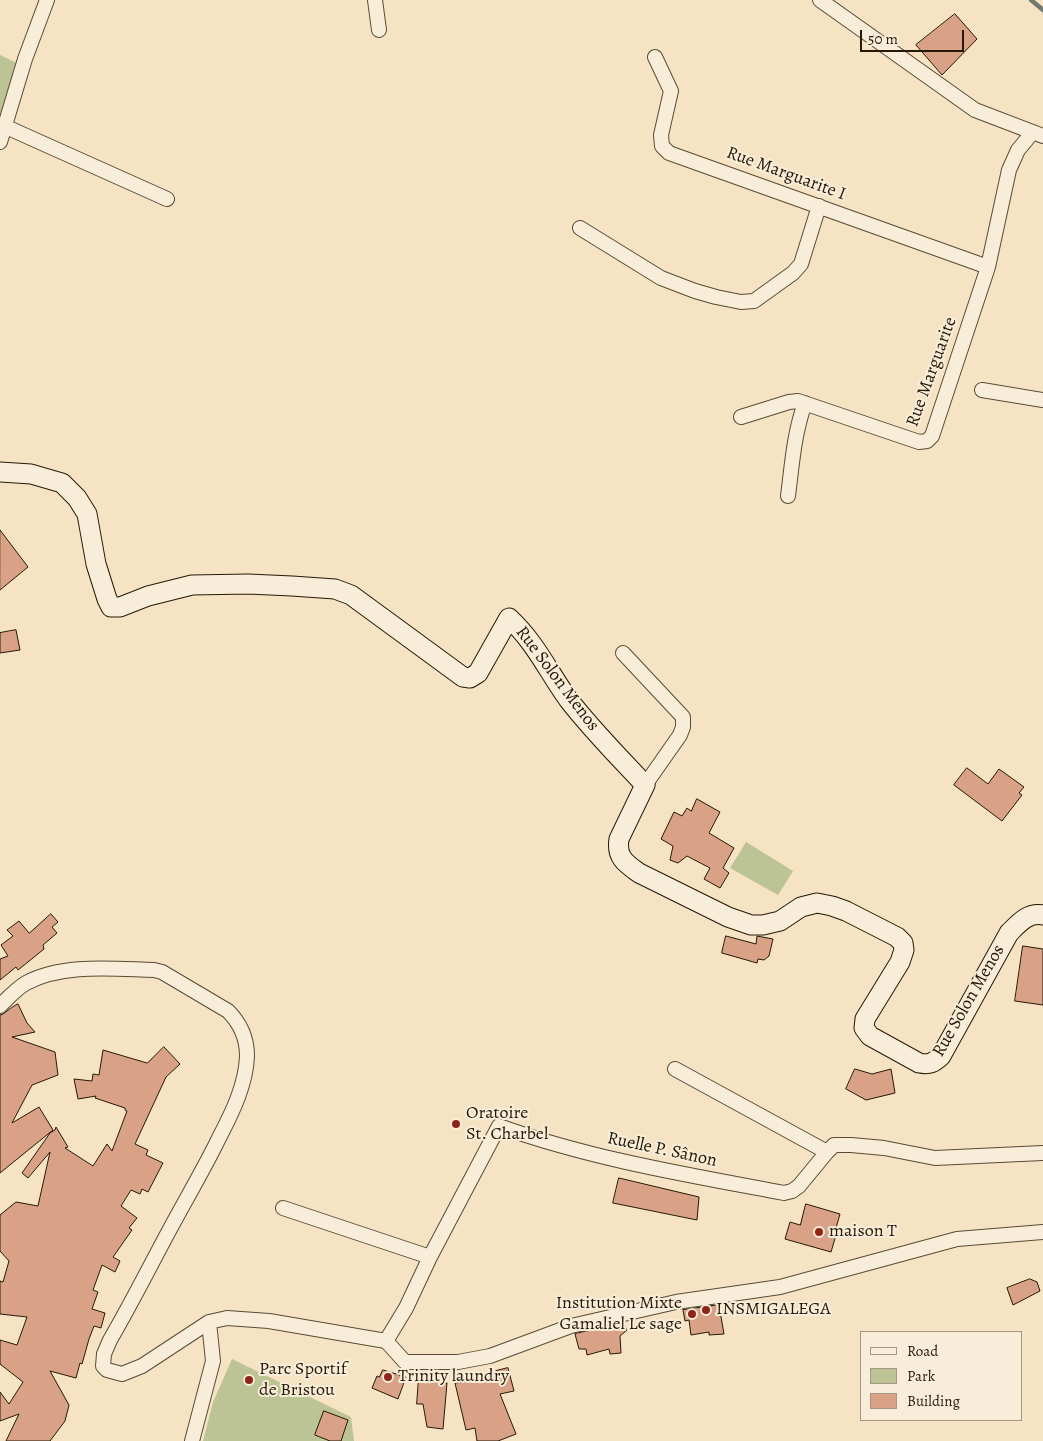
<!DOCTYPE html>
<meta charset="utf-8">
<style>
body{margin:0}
#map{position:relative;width:1043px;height:1441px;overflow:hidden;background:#f5e3c4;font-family:Alegreya,serif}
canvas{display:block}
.legend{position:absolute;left:860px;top:1331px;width:162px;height:90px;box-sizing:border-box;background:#f8edd9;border:1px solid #a49884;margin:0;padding:6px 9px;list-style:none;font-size:15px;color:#251805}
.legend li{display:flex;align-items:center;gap:10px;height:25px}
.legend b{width:25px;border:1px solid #a49884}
.scale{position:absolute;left:860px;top:30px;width:104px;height:22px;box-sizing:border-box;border:2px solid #251805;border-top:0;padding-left:6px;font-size:15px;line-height:18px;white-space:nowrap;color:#251805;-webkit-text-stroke:4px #f8edd9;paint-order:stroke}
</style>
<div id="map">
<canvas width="1043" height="1441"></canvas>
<ul class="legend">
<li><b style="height:6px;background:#f8edd9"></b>Road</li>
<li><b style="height:14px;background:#bcc394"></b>Park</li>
<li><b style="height:14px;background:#d9a287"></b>Building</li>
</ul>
<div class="scale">50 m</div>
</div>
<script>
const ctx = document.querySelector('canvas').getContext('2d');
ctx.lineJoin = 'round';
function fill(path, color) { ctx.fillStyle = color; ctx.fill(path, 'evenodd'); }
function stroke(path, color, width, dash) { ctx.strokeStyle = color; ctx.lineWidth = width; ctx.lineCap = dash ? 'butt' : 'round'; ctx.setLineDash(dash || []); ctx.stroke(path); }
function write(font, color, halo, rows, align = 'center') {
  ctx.font = font + ' Alegreya,serif'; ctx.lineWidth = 4; ctx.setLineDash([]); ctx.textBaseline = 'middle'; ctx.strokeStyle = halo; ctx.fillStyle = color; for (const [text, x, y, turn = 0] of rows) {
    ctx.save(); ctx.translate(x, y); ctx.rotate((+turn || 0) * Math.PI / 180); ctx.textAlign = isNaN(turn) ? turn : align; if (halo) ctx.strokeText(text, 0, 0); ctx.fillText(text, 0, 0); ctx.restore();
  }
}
const green = new Path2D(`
 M0 55 19 64 0 132Z
 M746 842 793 871 778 895 730 868Z
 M232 1359 351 1417 354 1441H203L213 1402Z`);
const stream = new Path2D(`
 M1031 0 1043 10`);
const building = new Path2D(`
 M955 14 977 39 942 75 916 45Z
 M0 530 28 567 0 590Z
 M16 630 20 650 0 653V633Z
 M967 768 988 784 999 769 1024 787 1019 793 1022 795 1002 821 954 785Z
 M697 799 720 812 709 833 734 848 723 868 729 873 720 888 704 879 710 868 687 856 678 863 670 860 673 846 661 839 674 812 682 816 687 808 691 811Z
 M51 914 58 922 52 927 57 933 43 945 44 949 18 970 16 967 0 980V959L8 956 1 945 13 936 7 930 19 921 29 933Z
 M726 936 756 944 757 936 773 939 769 956 764 960 758 959 757 963 722 953Z
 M1023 946 1043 949V1005L1015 1001Z
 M18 1004 27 1023 35 1032 12 1037 55 1052 58 1075 32 1085 12 1123 39 1107 53 1130 0 1173V1015L3 1014 11 1008Z
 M164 1047 180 1064 166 1077 135 1144 148 1150 146 1155 163 1163 148 1192 142 1189 140 1194 131 1190 121 1206 137 1218 129 1228 132 1230 113 1257 120 1261 115 1272 102 1265 93 1290 98 1292 92 1309 105 1313 101 1328 94 1326 89 1339 82 1364 80 1363 76 1378 50 1371 69 1405 65 1421 50 1441H6L19 1414 0 1421V1392L9 1404 23 1382 0 1364V1340L17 1345 27 1317 0 1314V1281L3 1282 9 1261 0 1251V1215L16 1202 38 1206 50 1152 28 1178 22 1173 50 1133 55 1130 56 1127 68 1147 65 1148 93 1166 107 1144 112 1151 127 1111 125 1110V1108L95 1098 96 1096 78 1099 74 1079 92 1081 93 1074 99 1075 103 1050 147 1063Z
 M855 1069 872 1074 891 1069 895 1093 866 1100 846 1089Z
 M619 1178 699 1197 697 1220 613 1203Z
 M806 1204 840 1214 834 1235H836L831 1252 785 1239 790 1222 800 1225Z
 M1030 1279 1037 1282 1040 1291 1013 1305 1007 1288Z
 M719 1305 724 1334 709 1335V1332L691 1335 689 1320 685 1321 683 1310Z
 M623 1323 627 1330 620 1336 621 1353 610 1354 609 1349 587 1355 586 1349H579L575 1334Z
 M508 1368 514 1391 500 1394 516 1434 498 1441H477L475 1428 466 1430 455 1383 463 1382V1379L497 1374 496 1371Z
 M383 1370 406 1377 398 1399 372 1388 377 1376 379 1377Z
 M419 1378 439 1379V1383H447L443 1429 427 1427 423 1404H417Z
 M324 1411 348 1420 341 1441H330L315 1435Z`);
const street = new Path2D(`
 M375 0 379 30
 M820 0 975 110 1043 136
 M655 57 671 91 661 135 662 146 669 153 988 267
 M4 126 167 199
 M0 142 25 59 47 0
 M580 228 661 278 695 291 716 297 741 302 754 301 793 273 801 264 819 206
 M982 390 1043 400
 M741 417 789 402 798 401 919 442 927 441 932 436 988 267 1009 170 1018 150 1033 132
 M788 496C792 465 794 433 805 403
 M623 653 683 717V727L680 735 645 785
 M0 1006C8 998 16 989 26 983 63 963 114 969 154 970L162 972 228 1011C240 1023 247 1039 247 1056 246 1085 232 1113 219 1138 204 1169 186 1199 170 1229 150 1266 131 1304 110 1340L104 1354 103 1366 107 1370 122 1374 142 1366 209 1322 227 1318 269 1321 386 1341
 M675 1069 827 1152
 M283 1208 430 1257
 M386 1341 406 1308 430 1257 499 1126C591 1159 688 1175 784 1193L792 1191 799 1186 827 1152 834 1145H851L884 1148 935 1158 1043 1153
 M386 1341 405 1362H458L490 1356 571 1326 676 1302 780 1287 957 1239 1043 1232
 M192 1441 213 1361 209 1322`);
const secondary = new Path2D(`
 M0 472 31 474 62 483 77 498 87 514 96 564 107 599 111 607H120L148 596 192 585 248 584 292 586 335 589 351 595 463 677 470 678 478 673 509 618C535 642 548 671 568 699 591 729 619 757 645 785L619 839C616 857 625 863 639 873L728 917 751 925H763L780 921 801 907 817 903 832 906 846 911 897 937 903 943 904 950 900 962 865 1019 864 1028 870 1036 919 1063C930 1065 933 1063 941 1056L1009 933C1019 923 1028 912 1043 915`);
const markers = [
 [456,1124,5,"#8f2418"],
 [819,1232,5,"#8f2418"],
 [706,1310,5,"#8f2418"],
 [692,1314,5,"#8f2418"],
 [388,1377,5,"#8f2418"],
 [249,1380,5,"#8f2418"]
];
const streetNames = [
 ["Rue Marguarite I",786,174,20],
 ["Rue Marguarite",932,372,-70],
 ["Rue Solon Menos",557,679,53],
 ["Rue Solon Menos",969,1001,-60],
 ["Ruelle P. Sânon",662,1150,12]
];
const poiNames = [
 ["Oratoire",466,1114],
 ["St. Charbel",466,1135],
 ["maison T",829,1232],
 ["Institution Mixte",682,1304,"right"],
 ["Gamaliel Le sage",682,1325,"right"],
 ["INSMIGALEGA",716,1310],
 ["Parc Sportif",259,1370],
 ["de Bristou",259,1391],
 ["Trinity laundry",398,1377]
];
fill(green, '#bcc394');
stroke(stream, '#6f7a73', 4.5);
fill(building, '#d9a287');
stroke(building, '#251805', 1);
stroke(street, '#594b35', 16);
stroke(secondary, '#251805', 21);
stroke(street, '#f8edd9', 14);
stroke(secondary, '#f8edd9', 19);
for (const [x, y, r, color] of markers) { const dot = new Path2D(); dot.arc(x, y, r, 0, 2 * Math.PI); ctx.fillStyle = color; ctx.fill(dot); stroke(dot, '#f8edd9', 2); }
write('18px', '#251805', '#f8edd9', streetNames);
write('18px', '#251805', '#f8edd9', poiNames, 'left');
</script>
